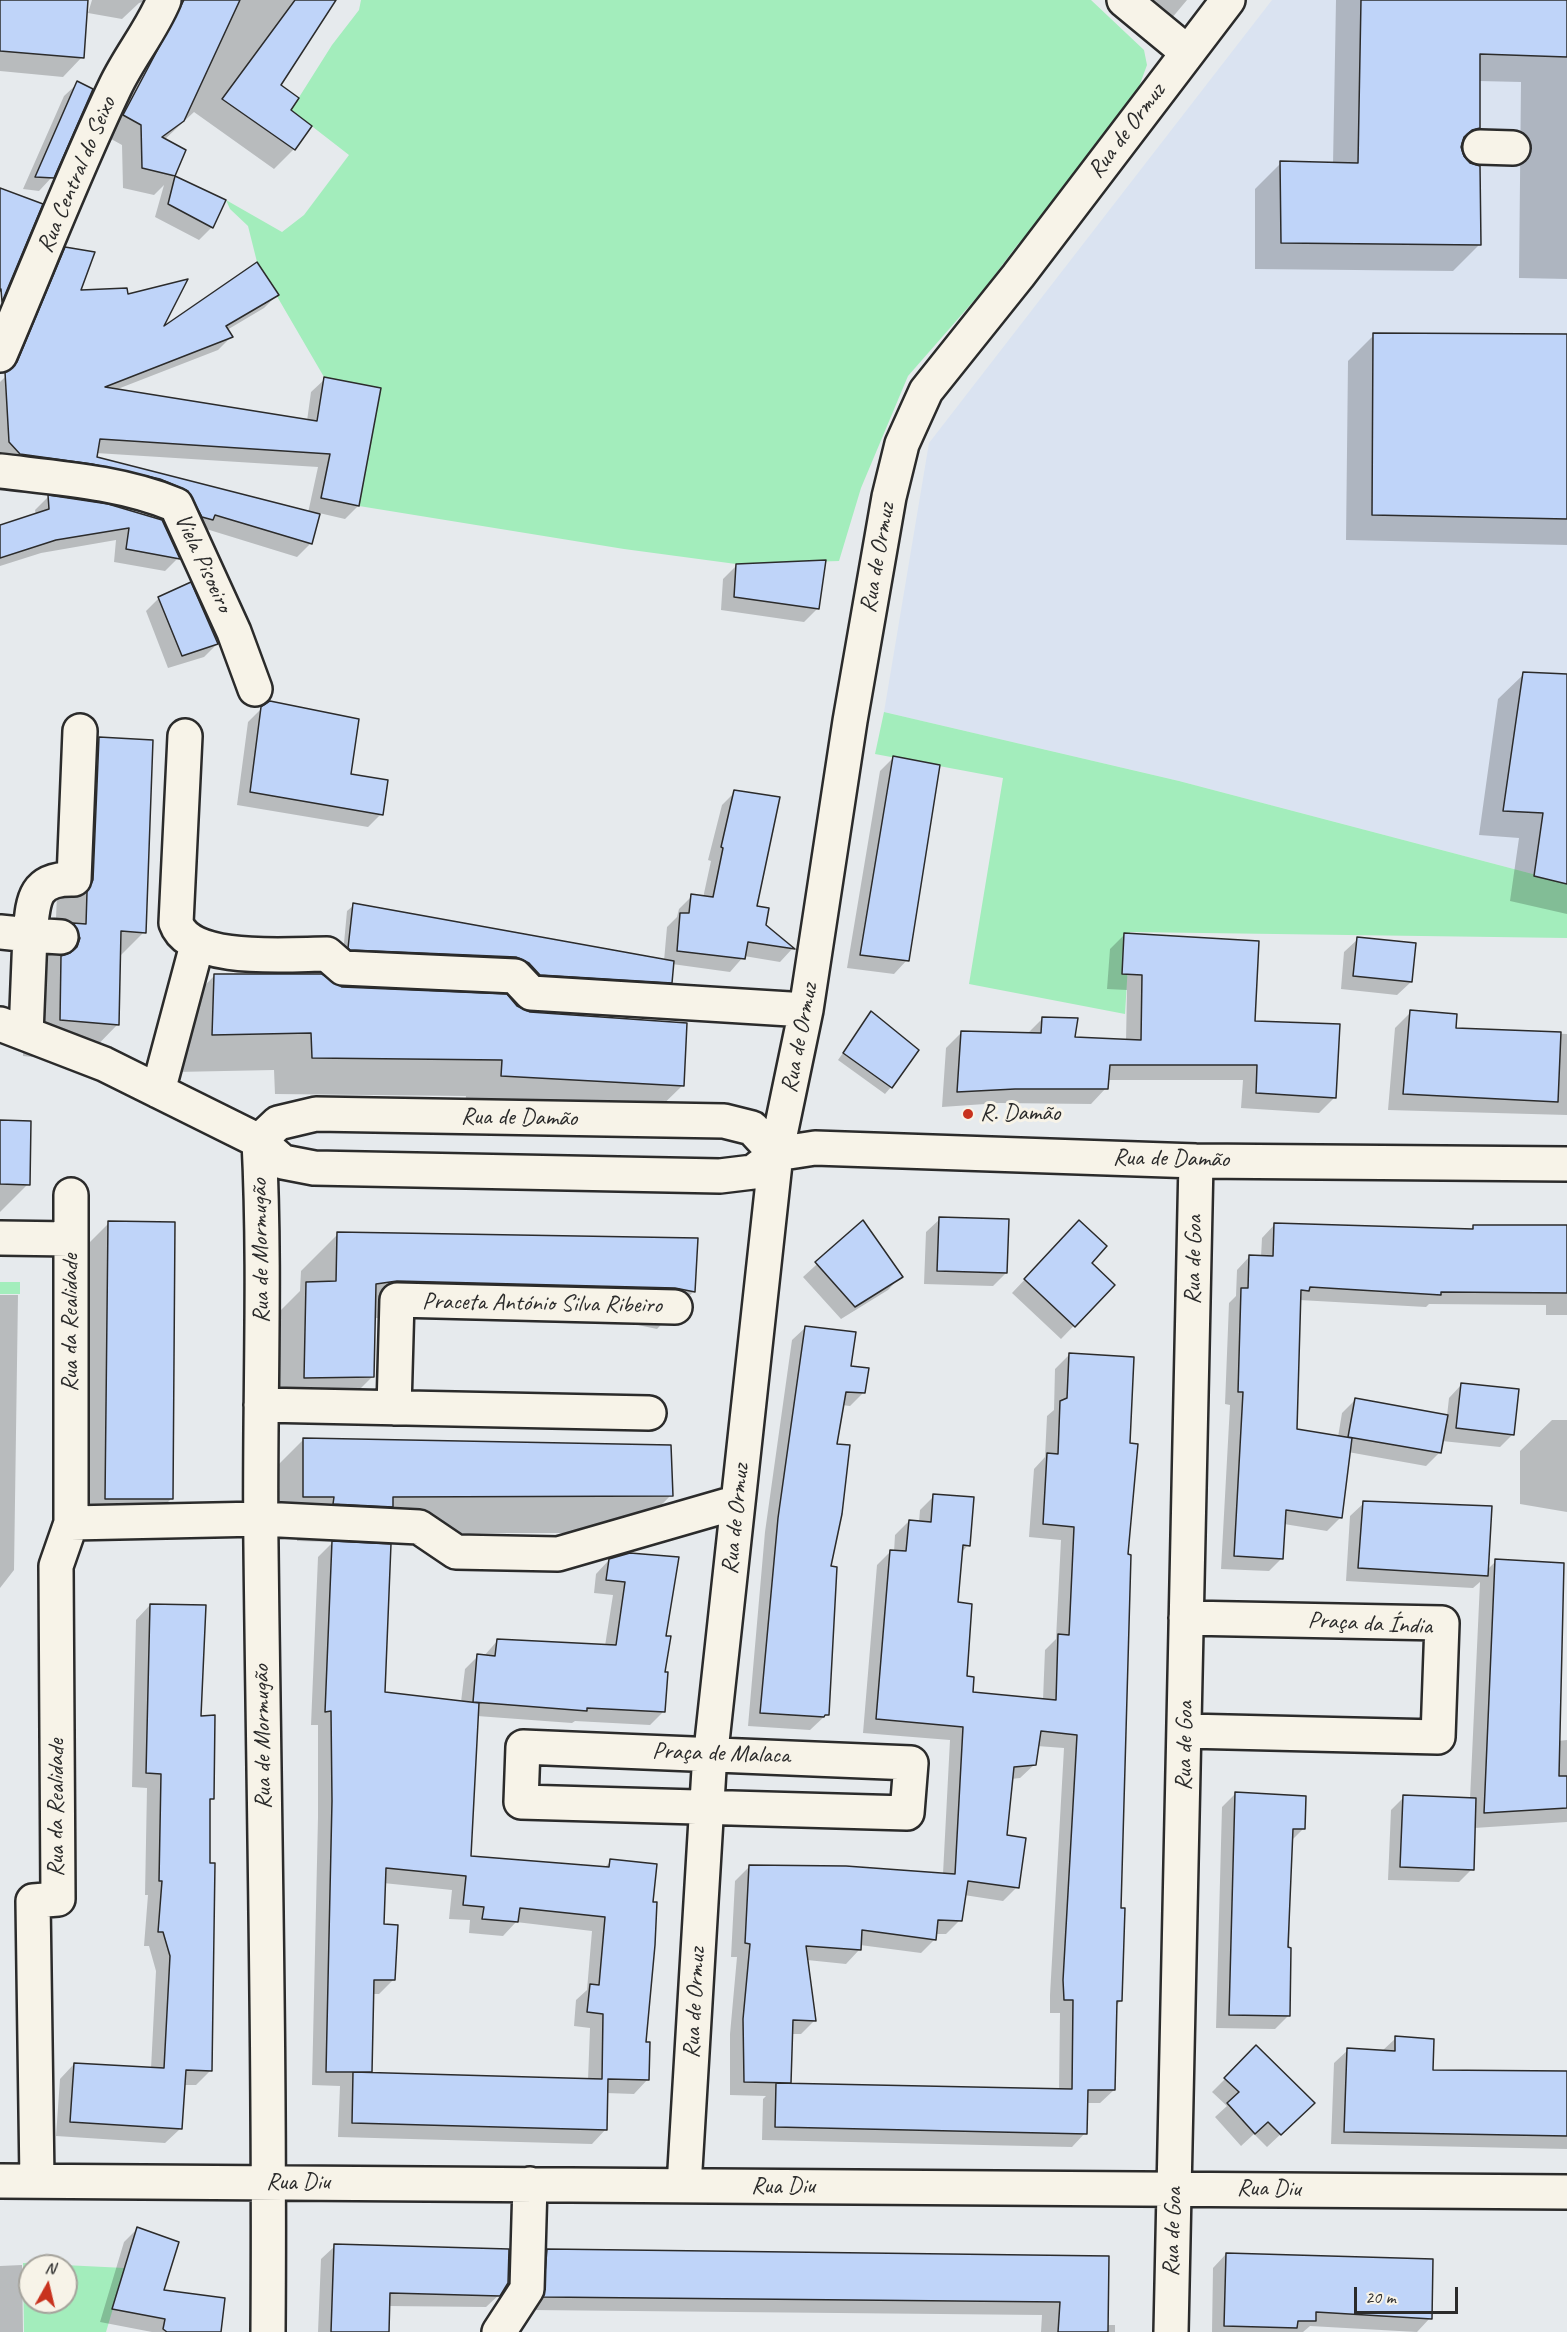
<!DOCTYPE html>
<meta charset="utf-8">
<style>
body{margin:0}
#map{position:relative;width:1567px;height:2332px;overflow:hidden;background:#e6eaed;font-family:Caveat,sans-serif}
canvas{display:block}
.north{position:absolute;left:18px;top:2254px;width:60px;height:60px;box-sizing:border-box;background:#f7f3e8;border:2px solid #a5a39c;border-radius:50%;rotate:8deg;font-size:16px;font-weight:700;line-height:24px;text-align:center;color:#2b2b2b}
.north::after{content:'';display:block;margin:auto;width:21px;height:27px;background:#c8321e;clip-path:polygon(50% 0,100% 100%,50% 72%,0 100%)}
.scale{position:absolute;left:1354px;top:2287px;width:104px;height:27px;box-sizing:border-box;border:3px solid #2b2b2b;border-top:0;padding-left:8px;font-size:18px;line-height:21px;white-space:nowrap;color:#2b2b2b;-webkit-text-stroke:4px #f7f3e8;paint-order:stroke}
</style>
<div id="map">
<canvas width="1567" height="2332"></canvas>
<div class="north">N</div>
<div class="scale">20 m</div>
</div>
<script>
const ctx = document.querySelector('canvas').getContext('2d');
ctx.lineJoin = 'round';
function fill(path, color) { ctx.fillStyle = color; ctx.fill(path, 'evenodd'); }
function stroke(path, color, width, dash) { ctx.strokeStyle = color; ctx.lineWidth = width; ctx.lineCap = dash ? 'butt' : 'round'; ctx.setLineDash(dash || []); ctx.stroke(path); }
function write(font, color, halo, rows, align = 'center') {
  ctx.font = font + ' Caveat,sans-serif'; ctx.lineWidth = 6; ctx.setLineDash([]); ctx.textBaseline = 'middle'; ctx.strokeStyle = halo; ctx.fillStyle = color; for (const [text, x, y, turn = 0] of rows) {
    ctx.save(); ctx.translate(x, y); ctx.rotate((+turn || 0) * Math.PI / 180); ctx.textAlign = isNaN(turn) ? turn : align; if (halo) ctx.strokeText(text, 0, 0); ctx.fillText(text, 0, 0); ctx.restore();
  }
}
const built = new Path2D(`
 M1272 0H1567V883L1179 781 884 712 929 443Z`);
const green = new Path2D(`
 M361 0H1091L1144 50 1147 65 1133 103 1050 214 1018 244 985 288 908 376 861 488 839 561 736 564 624 549 359 506 381 389 324 377 257 262 248 226 230 209 226 200 282 232 304 215 349 155 291 110 332 45 359 10Z
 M884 712 1179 781 1567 883V938L1130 932 1125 1014 969 984 1003 778 875 754Z
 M0 1282H20V1294H0Z
 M23 2263 125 2268 106 2332H24ZM30 2266H66V2302H30Z`);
const shadow = new Path2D(`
 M0 0H87L82 57 63 77 0 71Z
 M92 0H151L139 3 122 19 88 13Z
 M159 0H334L279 86 289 110 294 149 274 169 194 112 164 140 184 151 173 177 224 201 212 227 199 240 155 217 164 185 154 195 123 188 122 145 104 135Z
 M1130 0H1187L1166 25Z
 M1336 0H1567V279L1519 278 1521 82 1479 81V128L1460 147 1479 245 1453 271 1255 269V189L1281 163 1333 164Z
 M78 83 52 177 39 191 23 189 64 96Z
 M66 248 78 292 126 296 160 330 277 295 264 308 227 330 231 337 218 350 115 390 307 421 311 392 325 379 358 506 345 519 319 513 310 544 297 557 203 528 180 510 0 460V382L5 377 53 262ZM96 453 318 467 308 513 96 458Z
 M1374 335 1567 336V545L1346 540 1348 361Z
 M48 497 128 511 178 558 165 571 114 562 116 540 41 553 0 566V527L36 515 35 510Z
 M737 565 817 609 804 622 721 610 723 579Z
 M159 598 217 644 204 657 168 668 146 611Z
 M1524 674 1567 675V914L1510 901 1519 838 1479 835 1498 699Z
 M262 708 349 776 381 814 368 827 237 805 248 722Z
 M99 739 144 932 119 957 118 1024 81 1062 23 1056 25 994 56 918 62 776Z
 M893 758 907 960 894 974 847 968 880 771Z
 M735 792 756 907 764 926 792 949 780 962 744 956 730 972 672 964 671 982 664 989 533 980 343 954 347 911 354 905 664 961 667 927 677 917 679 909 692 896 703 898 711 861 708 860 722 805Z
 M1125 934 1253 1022 1334 1098 1319 1113 1241 1108 1243 1080H1107L1106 1088 1091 1104 999 1103 942 1107 946 1048 962 1032 1027 1034 1042 1019 1074 1039 1126 1041 1127 990 1107 989 1110 949Z
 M1358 939 1411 982 1397 995 1341 989 1344 952Z
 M215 975 516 1007 683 1085 645 1122 464 1112 466 1096 275 1094 274 1070 175 1072 178 1013Z
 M1411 1012 1455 1029 1567 1034V1115L1388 1110 1395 1028Z
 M871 1013 891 1087 885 1094 838 1060Z
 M0 1122 28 1184 0 1212Z
 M940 1219 1006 1273 993 1286 924 1284 926 1232Z
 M863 1222 901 1276 888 1290 841 1319 803 1277Z
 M109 1223 172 1498 134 1536 68 1535 72 1260Z
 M1275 1224 1470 1230 1474 1226 1567 1227V1315H1546V1305L1429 1304 1426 1307 1299 1300 1295 1430 1338 1437 1342 1413 1355 1400 1447 1416 1449 1398 1462 1384 1513 1434 1500 1447 1442 1441 1439 1453 1426 1466 1348 1452 1340 1518 1327 1531 1284 1524 1282 1558 1269 1571 1221 1569 1230 1405 1225 1404 1229 1303 1236 1296 1237 1270 1250 1256 1261 1257 1262 1238Z
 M338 1234 697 1239 694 1291 657 1329 638 1325 374 1318 372 1377 335 1414 267 1415 270 1321 300 1291 301 1271Z
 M1066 1236 1113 1285 1061 1339 1012 1293Z
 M0 1295H18L14 1570 0 1588Z
 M806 1327 849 1367 863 1393 850 1406 842 1405 835 1445 829 1567 827 1714 810 1730 748 1726 765 1532 792 1340Z
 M1069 1355 1126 1556 1120 1909 1121 2000 1116 2006 1114 2090 1100 2103H1086L1085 2133 1072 2147 762 2140 763 2099 766 2096 730 2095V2034L737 1957H731L735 1881 749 1867 943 1874 950 1740 863 1733 877 1565 891 1551 894 1552 895 1535 909 1521 919 1522 920 1510 934 1496 968 1545 961 1553 957 1604 965 1678 972 1693 1043 1700 1045 1650 1056 1639 1061 1540 1029 1537 1034 1469 1045 1457 1047 1416 1054 1410 1055 1369ZM1037 1746 1064 1748 1050 1995V2013H1060L1059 2091 787 2085 790 2083 791 2034H801L815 2020 807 1960 846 1964 859 1950 860 1945 921 1953 935 1939V1934H946L960 1920 964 1895 1003 1901 1017 1887 1006 1836 1011 1779 1020 1778 1035 1764Z
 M1552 1420H1567V1512L1520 1504V1451Z
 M304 1439 671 1495 634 1533H364L353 1544 384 1694 461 1702 465 1669 478 1656H484L498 1640 605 1646 613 1595 594 1593 596 1574 609 1560 630 1554 664 1637 663 1712 650 1725 575 1721 572 1723 477 1716 469 1857 604 1868 611 1861 645 2043 648 2079 634 2094 606 2093V2129L592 2144 338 2137 340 2086 312 2085 318 1817V1725H311L318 1557 333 1542 297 1541V1533H266L267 1476ZM383 1883 452 1890 449 1919 470 1920 469 1933 503 1936 516 1922 592 1931 587 1990 576 2000 574 2026 590 2028 588 2080 368 2074 370 2072 372 1994H379L393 1980 382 1925Z
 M1364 1503 1487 1570 1496 1561 1558 1741 1567 1740V1822L1474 1828 1472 1869 1459 1882 1388 1880 1391 1810 1404 1797 1470 1799 1480 1582 1473 1588 1346 1581 1350 1516Z
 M150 1605 200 1717 212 1798 208 1802 210 2071 196 2085H183L180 2129 165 2143 56 2136 60 2079 74 2064 151 2069 156 1971 149 1946H144L148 1895H145L147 1788 132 1787 136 1620Z
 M1235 1794 1304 1828 1291 1841 1288 2016 1275 2029 1216 2028 1222 1807Z
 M1396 2038 1431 2071 1567 2073V2149L1331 2144 1334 2063 1348 2050 1382 2051Z
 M1256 2048 1300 2116 1267 2147 1254 2134 1241 2146 1215 2117 1227 2106 1212 2092Z
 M138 2228 162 2291 220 2332H152L100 2322 124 2242Z
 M335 2246 500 2294 486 2307 388 2306V2332H318L321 2259Z
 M548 2251 1107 2258 1106 2325H1115V2332H1041L1042 2315 531 2310 534 2264Z
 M1226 2254 1430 2318 1417 2332 1310 2326 1303 2332H1212L1213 2268Z
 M22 2265 23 2332H0V2266Z`);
const building = new Path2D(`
 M0 0H88L84 58 0 51Z
 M184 0H240L184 121 162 137 186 150 175 176 142 168 141 125 123 115Z
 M295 0H336L281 85 299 98 291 110 312 126 295 150 222 99Z
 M1361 0H1567V57L1480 54V128L1472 130 1464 137 1461 147 1464 156 1470 163 1480 166 1481 245 1281 243 1280 161 1358 163Z
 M77 81 93 89 54 178 35 177Z
 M175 176 226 200 213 228 168 204Z
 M0 188 43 204 2 302 1 289 0 291Z
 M65 247 95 252 81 290 127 288 128 294 188 279 164 326 257 262 279 295 226 326 233 337 105 387 317 421 324 377 381 388 359 506 321 498 330 454 100 439 97 457 320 514 312 544 215 515 213 520 202 517 188 491 160 479 92 464 20 454 9 442 5 372 17 362Z
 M1373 333 1567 334V519L1372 515Z
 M48 495 108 504 162 520 180 559 126 549 129 528 56 540 0 558V525L49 509Z
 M826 560 819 609 734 597 736 564Z
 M191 582 218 644 182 656 158 597Z
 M1523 672 1567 674V884L1534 876 1543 813 1503 811Z
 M270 701 359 719 351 774 388 780 383 815 250 792 261 707Z
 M99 737 153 740 146 933 121 931 119 1025 60 1020 61 956 70 953 77 947 80 938 73 923 86 924 87 892 93 880Z
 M893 756 940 765 909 961 860 955Z
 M734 790 780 797 757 906 769 908 766 925 795 949 748 942 745 959 677 951 680 913H689L691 894 713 897 723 848 721 847Z
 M353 903 674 961 672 983 540 975 529 963 516 957 350 950 348 948Z
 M1124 933 1259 941 1255 1021 1340 1024 1336 1098 1256 1093 1257 1065H1110L1108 1089H1015L957 1092 961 1031 1041 1033 1042 1017 1078 1018 1075 1037 1141 1040 1142 975 1122 974Z
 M1357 937 1416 943 1412 982 1353 976Z
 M214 974H322L342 987 507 994 517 1006 530 1012 687 1023 684 1086 501 1076 502 1060 312 1058 311 1033 212 1035Z
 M1410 1010 1457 1014 1456 1028 1561 1032 1558 1102 1403 1094Z
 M871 1011 919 1050 892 1088 843 1053Z
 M0 1120 31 1121 30 1185 0 1184Z
 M939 1217 1009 1219 1007 1273 937 1271Z
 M863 1220 903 1277 855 1307 815 1262Z
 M1079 1220 1107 1246 1092 1263 1115 1285 1075 1327 1024 1279Z
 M108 1221 175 1222 173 1499H105Z
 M1274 1223 1473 1229V1225H1567V1293L1441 1292V1295L1310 1287 1309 1291 1301 1290 1297 1429 1352 1438 1342 1518 1286 1510 1283 1559 1234 1556 1243 1392H1238L1241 1288H1248L1249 1255 1273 1256Z
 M337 1232 698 1238 695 1292 675 1288 397 1281 376 1284 374 1377 304 1378 306 1282 336 1281Z
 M805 1326 856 1332 851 1366 869 1368 865 1393 846 1392 837 1444 850 1445 842 1514 831 1566 837 1567 829 1715H825L824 1717 760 1713 778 1518Z
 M1069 1353 1134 1357 1130 1443 1138 1444 1128 1554 1131 1555 1121 1908H1125L1122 2001H1117L1115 2090H1088L1087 2134 775 2127 776 2083 1072 2089 1073 2000H1064L1063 1980 1077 1735 1041 1731 1036 1765 1014 1767 1007 1835 1026 1838 1019 1888 968 1881 962 1921 938 1920 936 1940 862 1930 861 1950 806 1946 816 2021 793 2020 791 2083 744 2082 743 2019 750 1944 745 1943 749 1865 846 1866 955 1874 963 1727 876 1719 890 1550 906 1551 909 1520 931 1522 933 1494 974 1497 970 1546 963 1545 958 1602 972 1604 967 1676 974 1677 973 1692 1056 1700 1058 1634 1069 1635 1074 1527 1043 1524 1047 1453 1058 1454 1060 1401 1067 1398Z
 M1461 1383 1519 1389 1514 1435 1456 1428Z
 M1355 1398 1448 1415 1441 1453 1348 1437Z
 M303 1438 671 1445 673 1496 393 1497V1507L333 1504 334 1497H303Z
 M1363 1501 1492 1506 1488 1576 1358 1568Z
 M332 1541 391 1544 385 1692 479 1703 471 1856 609 1867 610 1859 657 1864 653 1902H657L655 1945 646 2042H650L649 2080 608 2079 607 2130 352 2123 353 2072H326L332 1801 331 1711 325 1712ZM386 1868 466 1876 463 1905 484 1907 482 1919 518 1922 520 1908 605 1917 599 1985 590 1984 587 2012 603 2014 602 2079 353 2072H372L374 1980H395L398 1925 384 1924Z
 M630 1553 679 1557 666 1636H671L665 1672H668L665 1712 587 1708V1711L473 1702 477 1654 495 1656 497 1639 616 1645 625 1582 606 1580 609 1559Z
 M1495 1559 1564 1563 1559 1776H1567V1808L1484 1813Z
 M150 1604 206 1605 201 1716 215 1715 214 1799H210V1863H215L212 2071 186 2070 182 2129 70 2122 74 2063 164 2068 170 1956 163 1932H158L162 1881H159L161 1774 146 1773Z
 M1235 1792 1306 1796 1305 1829H1293L1288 1947 1291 1948 1290 2016 1229 2015Z
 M1403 1795 1476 1798 1474 1870 1400 1867Z
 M1395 2036 1434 2039 1433 2070 1567 2071V2136L1344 2132 1347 2048 1395 2051Z
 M1256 2045 1315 2103 1281 2135 1268 2122 1255 2134 1227 2103 1239 2092 1224 2078Z
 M137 2227 179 2242 164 2290 225 2298 221 2332H167L163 2329 165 2319 112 2309Z
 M334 2244 509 2249 508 2283 500 2296 390 2293 389 2332H331Z
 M547 2249 1109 2256 1108 2332H1058L1060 2302 543 2297Z
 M1226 2253 1433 2259 1432 2319 1316 2312V2321H1298L1297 2328 1224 2326Z`);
const minor = new Path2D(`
 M1124 0 1187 52
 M1480 147 1513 148
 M0 355C38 266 73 175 115 87 129 57 151 31 164 0
 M0 471C58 478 121 482 176 505L234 632 255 689
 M185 736 176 923C190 964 290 954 327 954L343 968 515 976 531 993 806 1010
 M0 932 30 935 26 1034
 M61 937 30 935C33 900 33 878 74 879L80 731
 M0 1024 104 1064 259 1141 283 1162 314 1168 720 1176 753 1172 776 1154 815 1148 1196 1161 1567 1164
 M158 1091 197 945
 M259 1141C266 1277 259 1412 261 1548 264 1809 270 2071 268 2332
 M259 1141 278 1123 316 1114 724 1121 752 1128 776 1154
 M0 1238 71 1239
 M261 1405 649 1413
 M394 1408 397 1300 675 1307
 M71 1523 261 1519 419 1527 456 1552 558 1554 738 1502
 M1186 1731 1438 1737 1442 1623 1186 1618
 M523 1747 911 1763 907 1813 521 1802Z
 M0 2181 1567 2192
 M37 2181 33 1901 58 1899 56 1566 71 1523V1195
 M684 2186 709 1769 776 1154 806 1010 850 721 889 497 902 444 926 391 1018 276 1228 0
 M499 2332 527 2289 530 2184
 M1171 2332 1196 1161`);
const markers = [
 [968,1114,6,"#c8321e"]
];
const streetNames = [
 ["Rua de Ormuz",1127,131,-53],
 ["Rua Central do Seixo",77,175,-67],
 ["Rua de Ormuz",878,558,-80],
 ["Viela Pisoeiro",203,563,65],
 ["Rua de Ormuz",800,1038,-79],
 ["Rua de Damão",519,1118,1],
 ["Rua de Damão",1171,1159,1],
 ["Rua de Mormugão",261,1251,-91],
 ["Rua de Goa",1194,1260,-89],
 ["Praceta António Silva Ribeiro",542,1304,1],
 ["Rua da Realidade",71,1323,-90],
 ["Rua de Ormuz",736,1519,-84],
 ["Praça da Índia",1370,1624,3],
 ["Rua de Mormugão",263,1737,-91],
 ["Rua de Goa",1185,1746,-89],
 ["Praça de Malaca",721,1754,2],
 ["Rua da Realidade",57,1808,-90],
 ["Rua de Ormuz",695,2003,-87],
 ["Rua Diu",298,2183],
 ["Rua Diu",783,2187],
 ["Rua Diu",1269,2189,1],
 ["Rua de Goa",1173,2232,-88]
];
const poiNames = [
 ["R. Damão",980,1114]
];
fill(built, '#dae3f1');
fill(green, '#a3edbc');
fill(shadow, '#0003');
fill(building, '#bfd4f9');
stroke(building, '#2b2b2b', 1.5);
stroke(minor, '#2b2b2b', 38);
stroke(minor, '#f7f3e8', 33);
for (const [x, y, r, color] of markers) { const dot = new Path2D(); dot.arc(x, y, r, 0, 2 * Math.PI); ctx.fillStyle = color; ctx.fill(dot); stroke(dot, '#f7f3e8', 2); }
write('24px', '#2b2b2b', '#f7f3e8', streetNames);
write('24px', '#2b2b2b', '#f7f3e8', poiNames, 'left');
</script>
